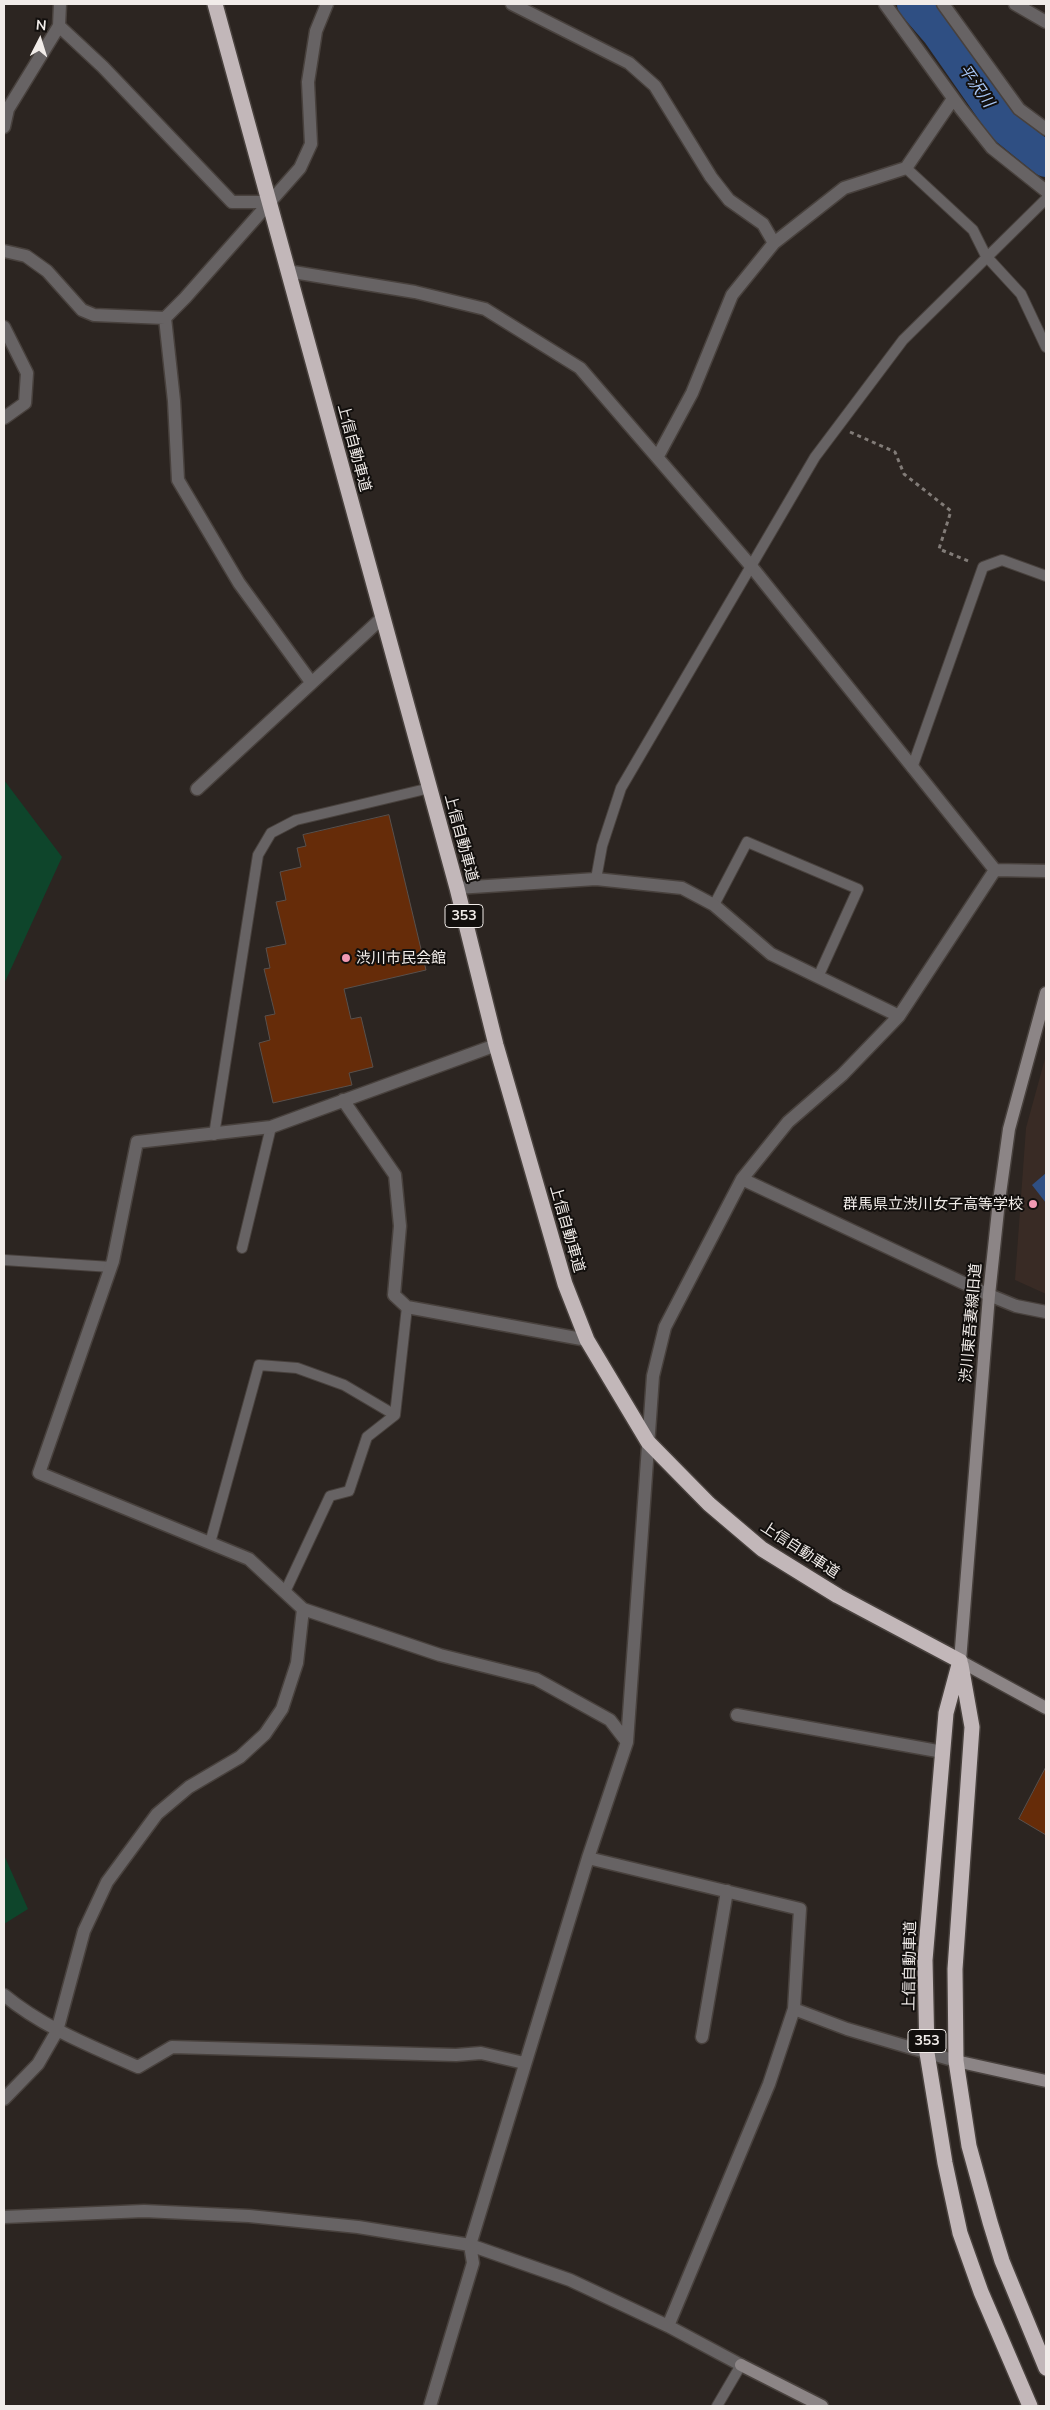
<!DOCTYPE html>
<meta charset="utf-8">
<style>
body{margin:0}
#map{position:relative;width:1050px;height:2410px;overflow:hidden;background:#2c2521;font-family:Mulish,sans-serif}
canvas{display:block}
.frame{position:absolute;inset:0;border:5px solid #f1ece9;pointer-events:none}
.north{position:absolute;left:15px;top:15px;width:50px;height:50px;-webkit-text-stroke:4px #120f0d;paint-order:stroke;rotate:5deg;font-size:14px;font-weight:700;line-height:20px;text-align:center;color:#f1ece9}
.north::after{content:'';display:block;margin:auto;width:18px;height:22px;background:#f1ece9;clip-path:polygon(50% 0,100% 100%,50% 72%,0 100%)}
</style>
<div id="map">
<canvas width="1050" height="2410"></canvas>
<div class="frame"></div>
<div class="north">N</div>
</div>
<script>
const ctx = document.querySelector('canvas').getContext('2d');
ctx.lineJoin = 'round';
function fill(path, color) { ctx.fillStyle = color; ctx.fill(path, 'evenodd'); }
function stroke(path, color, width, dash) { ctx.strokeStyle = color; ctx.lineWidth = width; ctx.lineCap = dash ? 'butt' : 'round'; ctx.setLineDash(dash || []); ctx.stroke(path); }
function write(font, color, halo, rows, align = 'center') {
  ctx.font = font + ' Mulish,"Noto Sans JP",sans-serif'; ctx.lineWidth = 4; ctx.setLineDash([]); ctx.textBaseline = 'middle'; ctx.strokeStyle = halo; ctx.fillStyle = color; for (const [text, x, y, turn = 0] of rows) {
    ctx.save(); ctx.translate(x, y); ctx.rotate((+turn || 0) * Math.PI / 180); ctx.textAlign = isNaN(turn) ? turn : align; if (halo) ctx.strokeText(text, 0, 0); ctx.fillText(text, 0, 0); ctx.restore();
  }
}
const built = new Path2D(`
 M1046 1055V1294L1015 1280 1026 1128Z`);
const green = new Path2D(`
 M4 780 62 857 4 984Z
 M4 1855 28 1909 4 1924Z`);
const water = new Path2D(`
 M1046 1173V1203L1032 1185Z`);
const river = new Path2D(`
 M914 4 939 33 1004 126 1046 160`);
const building = new Path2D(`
 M389 815 426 970 344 989 351 1019 361 1017 373 1067 349 1073 352 1085 273 1103 259 1043 270 1040 265 1016 275 1014 264 969 270 968 266 948 286 944 276 902 286 900 280 872 301 867 297 848 306 846 303 835Z
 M1046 1767V1835L1019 1819Z`);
const path = new Path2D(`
 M850 432 895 452 904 474 951 511 939 549 971 562`);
const lane = new Path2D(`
 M906 168 973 230 986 256 1021 294 1046 347
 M912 768 983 567 1002 560 1046 576
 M596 879 602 846 621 788 815 457 903 340 1046 199
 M714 905 747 842 858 889 818 977
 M214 1135 258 855 271 833 296 820 430 788
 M242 1248 271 1127
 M4 1260 111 1267
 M210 1543 259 1365 297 1368 344 1385 395 1415
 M285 1592 330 1496 349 1491 367 1437 395 1415 407 1307
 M717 2406 741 2365`);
const street = new Path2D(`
 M512 4 629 63 655 86 711 177 729 200 763 224 774 243 732 295 692 393 658 456
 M885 4 961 109 992 148 1046 191
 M943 4 1019 109 1046 129
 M1015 4 1046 22
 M59 26 103 67 232 202H270
 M4 127 8 109 59 26 60 4
 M774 243 844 188 906 168 953 99
 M4 251 26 256 47 271 82 310 94 315 165 318 185 298 300 168 311 144 308 82 316 31 327 4
 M287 271 415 292 485 309 580 368 751 566 995 870 1046 871
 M165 318 174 401 178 480 239 583 311 682
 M4 327 27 373 25 403 4 418
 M197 789 383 617
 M457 888 596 879 682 888 714 905 771 954 899 1016
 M496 1045 271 1127 137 1142 113 1261 39 1473 249 1559 303 1609 440 1655 536 1679 610 1720 627 1742
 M343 1100 395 1175 400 1226 394 1295 407 1307 587 1340
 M742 1179 989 1295 1016 1306 1046 1312
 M737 1715 943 1752
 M588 1858 800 1909 794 2009 769 2084 668 2326
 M4 1995C44 2028 91 2046 138 2067L172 2047 456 2055 481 2053 524 2063
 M794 2009 847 2029 956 2061
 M702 2037 727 1891
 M4 2099 38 2064 57 2031 84 1931 107 1882 157 1814 189 1787 240 1757 265 1734 282 1709 297 1663 303 1609
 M4 2217 144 2211 249 2216 358 2227 470 2245 570 2280 668 2326 741 2365
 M430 2406 473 2263 470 2245 588 1858 627 1742 653 1376 665 1327 742 1179 788 1122 842 1075 899 1016 995 870`);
const secondary = new Path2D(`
 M1046 993 1009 1129 999 1201 989 1295 960 1661 1046 1708
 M956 2061 1046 2081
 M741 2365 822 2406`);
const highway = new Path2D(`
 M215 4 457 888 496 1045 565 1284 587 1340 648 1442 709 1504 762 1549 838 1596 960 1661
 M960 1661 946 1713 925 1960 927 2053 945 2163 960 2233 981 2292 1030 2406
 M961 1665 972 1727 955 1969 956 2061 969 2146 990 2222 1002 2261 1046 2368`);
const markers = [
 [346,958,5,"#f19ab3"],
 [1033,1204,5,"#f19ab3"]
];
const shields = [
 [464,916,38],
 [927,2041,38]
];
const shieldNames = [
 ["353",464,916],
 ["353",927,2041]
];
const streetNames = [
 ["上信自動車道",354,448,75],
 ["上信自動車道",461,838,75],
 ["上信自動車道",567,1229,74],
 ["渋川東吾妻線旧道",971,1323,-85],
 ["上信自動車道",800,1550,33],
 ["上信自動車道",910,1966,-89]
];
const poiNames = [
 ["渋川市民会館",356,958],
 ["群馬県立渋川女子高等学校",1023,1204,"right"]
];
const waterNames = [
 ["平沢川",976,86,55]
];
fill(built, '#392b25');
fill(green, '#0e452b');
fill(water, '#2f4f83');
stroke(river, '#2f4f83', 34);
fill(building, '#662c09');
stroke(building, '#59504c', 1);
stroke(lane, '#48413d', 12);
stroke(street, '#48413d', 15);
stroke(secondary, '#48413d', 15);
stroke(highway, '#48413d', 18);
stroke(path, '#827c78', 3, [4, 4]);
stroke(lane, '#676364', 10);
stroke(street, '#676364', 12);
stroke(secondary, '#8c8586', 12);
stroke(highway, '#c2b7b9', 15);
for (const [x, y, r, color] of markers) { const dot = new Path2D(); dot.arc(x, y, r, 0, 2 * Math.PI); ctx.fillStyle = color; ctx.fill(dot); stroke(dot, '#120f0d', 2); }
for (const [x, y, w] of shields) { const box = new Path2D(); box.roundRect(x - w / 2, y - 11.5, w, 23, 4); ctx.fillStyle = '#120f0d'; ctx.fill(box); stroke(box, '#f1ece9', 1); }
write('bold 14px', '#f1ece9', null, shieldNames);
write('15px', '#f1ece9', '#120f0d', streetNames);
write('15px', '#f1ece9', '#120f0d', poiNames, 'left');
write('italic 16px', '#a7c5f4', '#120f0d', waterNames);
</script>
